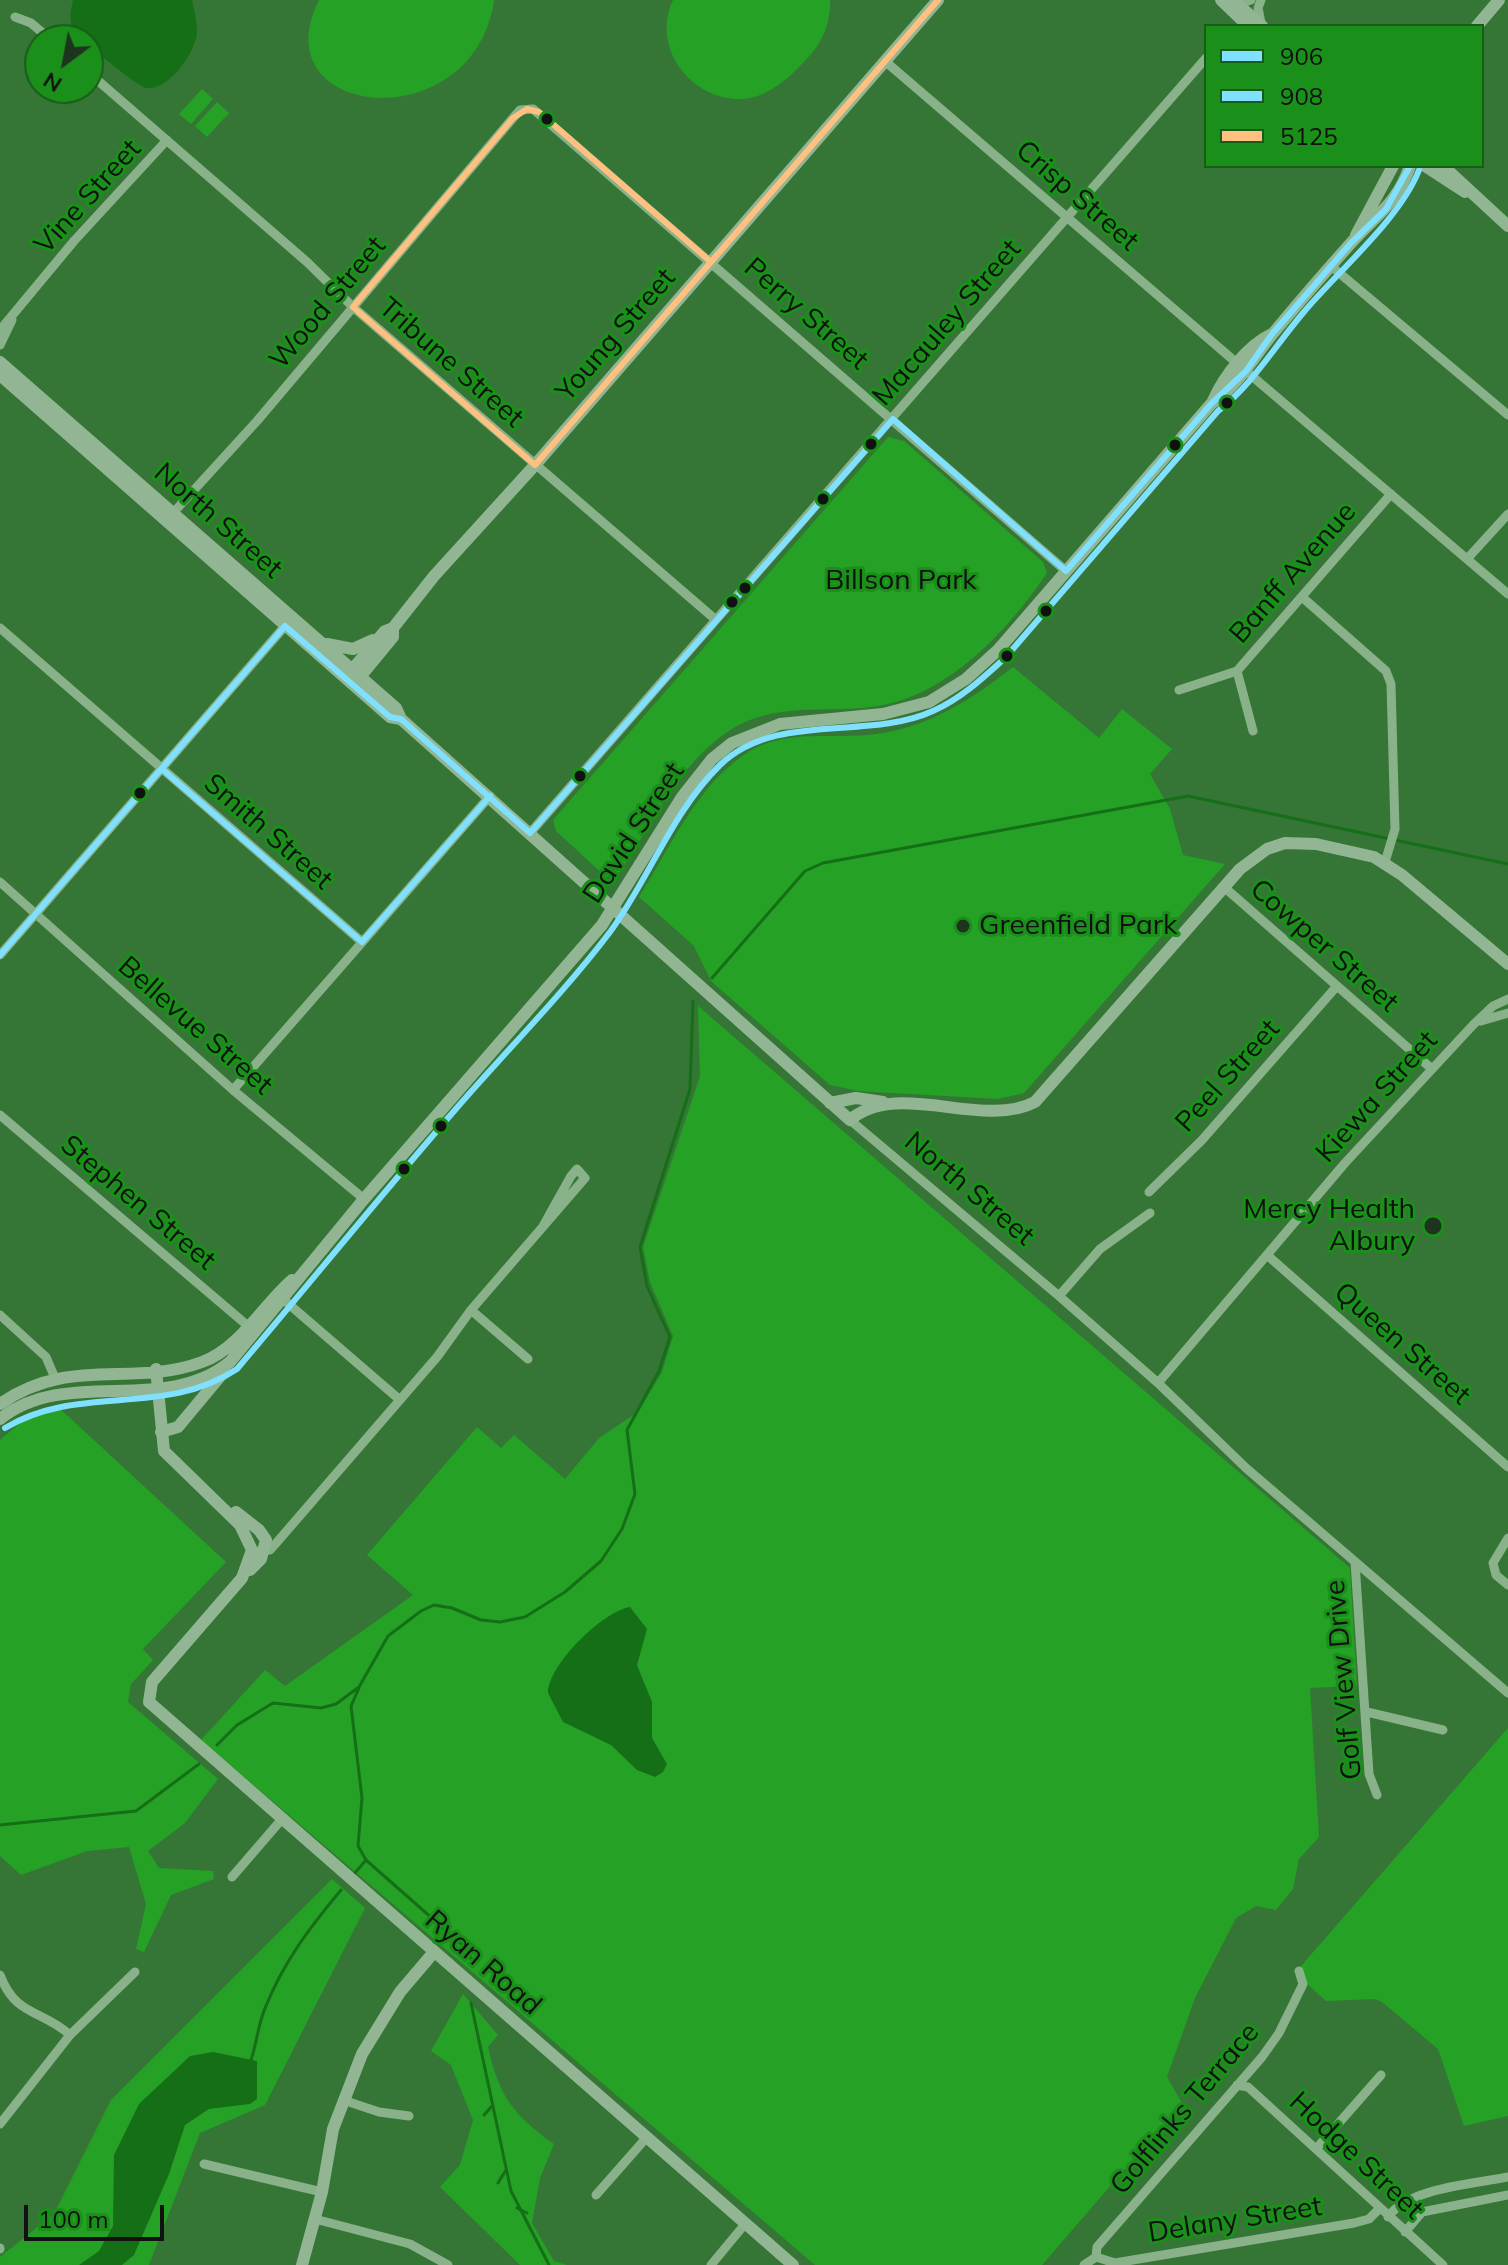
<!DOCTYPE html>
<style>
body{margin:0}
#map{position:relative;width:1508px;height:2265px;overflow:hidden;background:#357536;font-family:Mulish,sans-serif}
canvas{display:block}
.legend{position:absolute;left:1204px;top:24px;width:280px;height:144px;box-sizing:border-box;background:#1a901b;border:2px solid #165d17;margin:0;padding:10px 14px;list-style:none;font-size:24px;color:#111}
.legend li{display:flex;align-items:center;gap:16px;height:40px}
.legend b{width:40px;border:2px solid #165d17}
.north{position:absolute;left:24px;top:24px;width:80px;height:80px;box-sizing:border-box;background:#1a901b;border:2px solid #165d17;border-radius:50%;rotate:212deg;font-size:22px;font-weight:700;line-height:32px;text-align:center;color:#111}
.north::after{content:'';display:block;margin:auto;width:28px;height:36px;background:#1e341e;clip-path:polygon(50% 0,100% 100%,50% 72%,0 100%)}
.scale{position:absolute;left:24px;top:2205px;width:140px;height:36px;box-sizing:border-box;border:4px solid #111;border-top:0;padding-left:10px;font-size:24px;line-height:28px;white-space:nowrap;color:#111;-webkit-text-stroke:6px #1a901b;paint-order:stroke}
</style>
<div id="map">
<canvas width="1508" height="2265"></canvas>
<ul class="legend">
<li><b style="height:10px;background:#80e0ff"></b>906</li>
<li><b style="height:10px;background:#80e0ff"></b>908</li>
<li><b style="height:10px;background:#ffc080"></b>5125</li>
</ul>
<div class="north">N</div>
<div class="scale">100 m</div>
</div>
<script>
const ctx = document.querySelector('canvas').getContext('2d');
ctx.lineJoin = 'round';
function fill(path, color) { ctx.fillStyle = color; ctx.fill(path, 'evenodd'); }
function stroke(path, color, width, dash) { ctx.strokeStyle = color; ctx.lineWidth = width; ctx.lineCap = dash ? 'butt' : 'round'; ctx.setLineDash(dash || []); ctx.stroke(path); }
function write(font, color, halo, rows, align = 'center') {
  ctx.font = font + ' Mulish,sans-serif'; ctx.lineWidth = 6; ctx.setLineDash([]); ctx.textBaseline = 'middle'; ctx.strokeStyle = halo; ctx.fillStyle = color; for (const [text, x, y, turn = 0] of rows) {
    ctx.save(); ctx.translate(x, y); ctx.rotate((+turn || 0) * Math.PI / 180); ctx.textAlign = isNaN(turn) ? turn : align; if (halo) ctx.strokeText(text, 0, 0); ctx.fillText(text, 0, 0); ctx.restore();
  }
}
const green = new Path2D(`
 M319 0H493L494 1C473 141 259 119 319 0Z
 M673 0H830C831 26 820 47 801 65 786 81 763 100 738 99 689 98 651 46 673 0Z
 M202 89 213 99 191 124 179 114Z
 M217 102 229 113 207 137 195 126Z
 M888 437 904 441 1043 562 1047 573C1008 630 950 694 878 706 821 715 770 698 719 738 675 772 649 829 618 875L606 877 556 831 553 820Z
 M1013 667 1099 738 1122 709 1172 749 1150 774 1170 809 1183 855 1225 864 1024 1093 998 1099 858 1091 830 1085 711 981 694 946 639 897C670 848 699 781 750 751 790 727 839 741 883 733 932 725 975 697 1013 667Z
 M698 1006 1350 1568 1357 1686 1310 1688 1319 1837 1299 1859 1293 1889 1276 1910 1256 1906 1236 1918 1195 1998 1167 2077 1182 2103 1042 2265H815L201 1740 265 1670 285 1686 413 1595 367 1555 477 1427 501 1448 514 1435 565 1479 599 1438 638 1412 662 1372 673 1336 650 1282 643 1247 700 1076Z
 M57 1406 226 1562 143 1649 153 1660 131 1684 128 1702 218 1779 185 1823 148 1851 159 1868 213 1871 214 1879 171 1895 144 1952 136 1949 146 1904 129 1847 87 1851 21 1875 0 1856V1440L33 1412Z
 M1508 1728V2116L1464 2126 1438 2049 1382 2002 1375 1999 1326 2001 1295 1973Z
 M332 1879 365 1908 265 2105 200 2133 149 2265H0V2257L54 2214 111 2100Z
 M463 1994 498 2035 488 2047C499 2096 513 2115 554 2144L540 2178 532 2223 554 2261 567 2265H520L440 2187 460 2165 473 2120 451 2065 431 2051Z`);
const water = new Path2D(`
 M73 0H192C194 10 197 21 197 31 197 51 168 92 146 88 135 85 79 38 74 30 68 21 71 10 73 0Z
 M630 1607 647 1629 637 1665 652 1702V1738L667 1764 663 1772 655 1777 637 1770 611 1745 563 1722 548 1693C548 1665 603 1611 630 1607Z
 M213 2052 257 2061V2099L250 2104 209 2109 185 2125 169 2174 134 2255 122 2265H79L99 2251 113 2226 114 2155 139 2104 190 2056Z`);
const stream = new Path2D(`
 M712 978 805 871 823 863 1188 796 1508 864
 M217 1745 237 1725 273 1703 321 1708 336 1704 359 1687 388 1636 421 1611 434 1605 452 1608 481 1620 500 1622 525 1617 565 1592 601 1561 622 1529 635 1494 627 1430 659 1371 670 1337 647 1286 640 1247 690 1089 693 1001
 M0 1825 136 1811 199 1764
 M366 1860 467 1949 473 1964
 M354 1874 366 1860 358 1846 362 1798 351 1706 359 1688
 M471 2003 511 2191 549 2265
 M251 2060C257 2043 258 2023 266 2006 284 1961 311 1926 341 1890
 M484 2115 492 2106
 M498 2183 506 2170
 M517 2208 527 2213`);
const street = new Path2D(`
 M1239 4 1251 0
 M15 17 31 23 51 40
 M1261 23 1258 8 1261 0
 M886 62 1238 364
 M88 72 307 262 353 307 716 620
 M1331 266 1508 415
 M0 330 74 241 167 140
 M0 345 12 320
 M1246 371 1508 594
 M173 513 257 421 513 118 520 110 533 109 1066 571
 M1467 559 1508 514
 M1302 597 1386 671 1391 684 1395 829 1385 862
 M0 628 362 942
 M1179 690 1237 671
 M1253 731 1237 671 1391 494
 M530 833 1206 58
 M0 882 233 1090 364 1199
 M1224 887 1432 1069
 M0 955 285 626
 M1481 1021 1508 1013
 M233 1090 490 796
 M0 1115 248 1326
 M850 1120 1059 1296 1158 1383 1246 1468 1508 1693
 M1149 1192 1202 1140 1337 986
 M1267 1255 1508 1467
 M1059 1296 1100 1249 1150 1213
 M284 1300 400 1400
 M471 1310 528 1359
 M0 1315 46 1357 55 1378
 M1158 1383 1345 1163 1473 1025 1493 1006 1508 999
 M1508 1538 1493 1563 1496 1575 1508 1585
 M259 1551 270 1550 278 1541 437 1357 471 1310 585 1178 577 1169 571 1176 542 1228
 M1355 1562 1369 1774 1377 1795
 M1367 1712 1443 1730
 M232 1877 282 1819
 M0 1975C16 2017 41 2009 70 2035
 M1237 2085 1248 2087 1443 2265
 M343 2100 379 2112 409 2116
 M0 2124 70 2035 135 1972
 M1316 2149 1381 2075
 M204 2164 322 2192
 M596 2195 647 2137
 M1388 2217C1408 2188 1474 2184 1508 2177
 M315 2219 410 2244 448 2265
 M1405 2232 1422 2212 1508 2195
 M0 2248V2249
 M1096 2257 1115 2263 1354 2223 1369 2219 1379 2209
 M711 2265 745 2224
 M1084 2265 1096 2257 1097 2247 1262 2057 1279 2033 1303 1984 1299 1971`);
const secondary = new Path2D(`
 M1221 0 1248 26
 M1233 0 1262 26
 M1477 26 1499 0
 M1425 166 1465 192
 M1443 166 1508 226
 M1356 235 1393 166
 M0 362 396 708 401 719 850 1120C898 1079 982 1130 1035 1102L1240 869 1267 849 1285 843 1316 844 1374 857 1402 875 1508 964
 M0 375 390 717 401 719
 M1213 401C1224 376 1247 346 1272 334
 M327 644 353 649 373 640
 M353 680 360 677 393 637V628
 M350 682 352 670 385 631 393 628 434 576 535 465 938 0
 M830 1103 856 1098 883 1102
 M156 1369 164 1451 240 1525 252 1550 242 1578 152 1682 149 1702 793 2265
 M0 1404C70 1355 132 1388 202 1362 239 1349 263 1305 292 1280
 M0 1419C66 1366 164 1416 230 1362L364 1199 602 925 682 797 712 759 732 743 780 724 883 714 929 702 966 679 998 650 1211 404C1239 385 1254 356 1275 331 1300 301 1325 272 1351 243 1376 215 1397 204 1410 166
 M161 1432 178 1427 223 1373
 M236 1512 259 1530 266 1540 261 1559 250 1570
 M302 2265 322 2192 333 2129 362 2054 400 1992 434 1952`);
const bus1 = new Path2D(`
 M893 419 1066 571
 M1066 571 1211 404 1246 371 1272 334 1350 244 1386 209 1410 166
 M162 769 362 942 490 796
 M530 833 893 419
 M0 955 285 626 390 717 401 719 530 833`);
const bus2 = new Path2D(`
 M5 1428C80 1383 163 1418 237 1369 310 1283 381 1195 455 1110 506 1051 563 994 610 932 649 879 672 812 720 765 776 711 867 741 933 711 961 699 984 677 1006 657L1218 411C1252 385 1275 346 1303 313 1338 271 1400 219 1419 170`);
const bus3 = new Path2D(`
 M353 307 513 118 527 109 539 112 711 262
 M353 307 535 465
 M535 465 938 0`);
const markers = [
 [547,119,7,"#111"],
 [1227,403,7,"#111"],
 [871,444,7,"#111"],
 [1175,445,7,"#111"],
 [823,499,7,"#111"],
 [745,588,7,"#111"],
 [732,602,7,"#111"],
 [1046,611,7,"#111"],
 [1007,656,7,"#111"],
 [580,776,7,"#111"],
 [140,793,7,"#111"],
 [963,926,8,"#1e341e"],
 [441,1126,7,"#111"],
 [404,1169,7,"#111"],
 [1433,1226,10,"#1e341e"]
];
const streetNames = [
 ["Crisp Street",1077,196,41],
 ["Vine Street",88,197,-48],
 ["Wood Street",328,303,-50],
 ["Perry Street",806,314,41],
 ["Macauley Street",947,323,-49],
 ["Young Street",616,335,-49],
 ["Tribune Street",451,363,41],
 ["North Street",218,521,41],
 ["Banff Avenue",1293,573,-49],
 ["Smith Street",268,832,41],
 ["David Street",634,833,-57],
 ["Cowper Street",1324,946,41],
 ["Bellevue Street",195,1026,41],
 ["Peel Street",1228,1076,-48],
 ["Kiewa Street",1377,1097,-48],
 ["North Street",969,1189,40],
 ["Stephen Street",138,1203,40],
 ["Queen Street",1402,1344,41],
 ["Golf View Drive",1344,1680,-95],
 ["Ryan Road",483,1963,41],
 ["Golflinks Terrace",1185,2109,-50],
 ["Hodge Street",1356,2156,43],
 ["Delany Street",1235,2220,-9]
];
const parkNames = [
 ["Billson Park",901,581]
];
const poiNames = [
 ["Greenfield Park",979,926],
 ["Mercy Health",1415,1210,"right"],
 ["Albury",1415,1242,"right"]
];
fill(green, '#25a226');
fill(water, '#146f16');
stroke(stream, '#146f16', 3);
stroke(street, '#89b18a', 9);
stroke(secondary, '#92b693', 12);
stroke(bus1, '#80e0ff', 6);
stroke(bus2, '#80e0ff', 6);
stroke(bus3, '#ffc080', 6);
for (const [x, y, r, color] of markers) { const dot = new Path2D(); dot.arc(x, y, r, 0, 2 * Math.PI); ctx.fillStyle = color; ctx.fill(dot); stroke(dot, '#1a901b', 3); }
write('28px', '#111', '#1a901b', streetNames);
write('28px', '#111', '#1a901b', parkNames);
write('28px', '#111', '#1a901b', poiNames, 'left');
</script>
